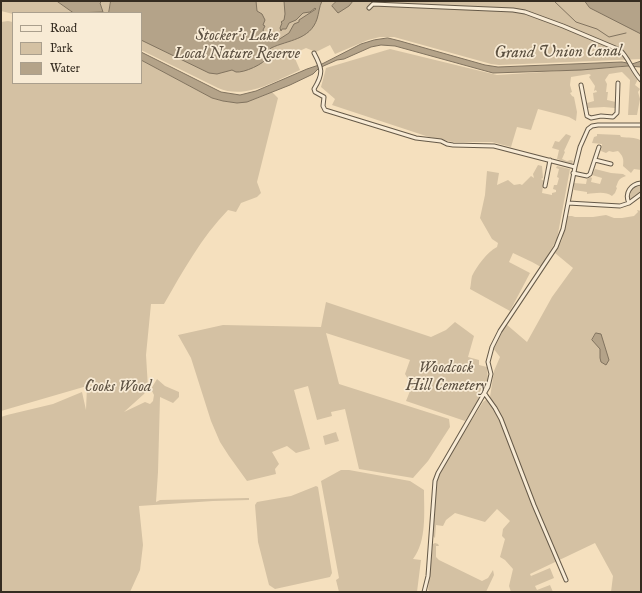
<!DOCTYPE html>
<style>
body{margin:0}
#map{position:relative;width:642px;height:593px;overflow:hidden;background:#f5e0be;font-family:"IM FELL English",serif}
canvas{display:block}
.frame{position:absolute;inset:0;border:2px solid #352c21;pointer-events:none}
.legend{position:absolute;left:12px;top:12px;width:130px;height:72px;box-sizing:border-box;background:#f8ebd5;border:1px solid #aa9f8d;margin:0;padding:5px 7px;list-style:none;font-size:12px;color:#352c21}
.legend li{display:flex;align-items:center;gap:8px;height:20px}
.legend b{width:20px;border:1px solid #aa9f8d}
</style>
<div id="map">
<canvas width="642" height="593"></canvas>
<div class="frame"></div>
<ul class="legend">
<li><b style="height:5px;background:#f8ebd5"></b>Road</li>
<li><b style="height:11px;background:#d4c1a3"></b>Park</li>
<li><b style="height:11px;background:#b4a389"></b>Water</li>
</ul>
</div>
<script>
const ctx = document.querySelector('canvas').getContext('2d');
ctx.lineJoin = 'round';
function fill(path, color) { ctx.fillStyle = color; ctx.fill(path, 'evenodd'); }
function stroke(path, color, width, dash) { ctx.strokeStyle = color; ctx.lineWidth = width; ctx.lineCap = dash ? 'butt' : 'round'; ctx.setLineDash(dash || []); ctx.stroke(path); }
function write(font, color, halo, rows, align = 'center') {
  ctx.font = font + ' "IM FELL English",serif'; ctx.lineWidth = 3.5; ctx.setLineDash([]); ctx.textBaseline = 'middle'; ctx.strokeStyle = halo; ctx.fillStyle = color; for (const [text, x, y, turn = 0] of rows) {
    ctx.save(); ctx.translate(x, y); ctx.rotate((+turn || 0) * Math.PI / 180); ctx.textAlign = isNaN(turn) ? turn : align; if (halo) ctx.strokeText(text, 0, 0); ctx.fillText(text, 0, 0); ctx.restore();
  }
}
const green = new Path2D(`
 M1 1H641V59L499 65 491 64 394 37H380L368 40 335 54 330 45 316 52 306 48 293 54 300 70C275 81 246 100 218 88L141 50V13L13 14 1 11Z
 M8 21 13 22V83H141V60L212 98C237 106 250 102 272 92L278 98 257 182 261 193 257 197 241 203 236 212 228 210C201 238 183 271 164 304H151L146 355 148 388 144 394 124 412 145 402 150 404 153 401 154 395 151 389 157 379 165 386 179 392V397L173 403 160 397 158 472 156 502 160 500 247 498H249V500L213 501 139 506 143 545 140 570 130 592H1V417L7 415 53 404 82 392 86 410 87 386 1 411V22Z
 M390 49 497 75 623 67 629 66 638 79 635 85 640 89 638 92 640 99 637 115H628L630 80 622 72 609 74 605 80 607 84 606 92H608L607 100 616 102 615 108 604 107 588 108 587 103 594 101 593 93 597 92 596 90 594 91 595 86 589 77 591 75 589 74 571 77 570 85 572 92 570 93 572 96 574 97 577 112 576 121 569 117 538 109 531 130 517 127 511 147 492 142H453L429 137 332 105 335 99 321 87 326 68Z
 M566 134 571 136 564 151 565 152 562 159 567 161 571 160 573 161 572 164 557 159 559 150 552 148 555 141 559 142Z
 M597 134 620 135 621 137C628 138 635 137 640 140L641 170 634 169 631 173 623 166C624 159 623 156 618 151L613 152 609 151 606 153 601 151 602 144 592 143 594 137 597 136Z
 M538 165 542 166 543 178 541 179 544 181 542 193 552 195V193L556 192V190L553 189 554 185H557L559 178 557 177 559 169 556 168 557 166 570 169 557 239 541 267 532 262 513 253 509 262 530 273 510 311 470 289C471 285 471 280 472 276 477 266 487 252 497 247L498 243 492 239 480 218 485 195 487 171 499 173 497 185 508 180 514 185 520 184 522 185 531 176 534 178 533 174Z
 M595 169 611 173 623 174 626 176C618 179 619 180 616 187L617 188 615 193 612 196C606 191 595 193 587 194V192L574 190V183L586 184 587 179 590 177 592 178 591 182 600 184 602 178 592 175Z
 M641 184V193L629 200C627 191 633 185 641 184Z
 M637 210 641 211V592H611L613 576 595 543 530 574 535 585 531 576 550 568 554 578 535 586 537 590 550 585 553 592H511L509 586 513 569 505 560 500 557 505 539 502 536 503 529 510 521 497 509 485 522 455 513 446 520 443 526 436 525 435 538 432 535 436 481 443 466 483 402 490 397 494 371 500 357 493 348 506 324 527 342 552 297 573 268 555 253 562 240 567 216H572L575 217H593L606 215 614 218H622L634 216 638 212Z
 M326 302 431 337 446 330 455 322 474 336 468 357 479 360V365L487 367 488 382 485 392 465 421 406 401 414 381 408 379 405 374 410 360 326 333 339 384 449 419 450 427 428 461 413 478 359 469 345 409 331 412 332 416 317 420 308 386 294 390 310 449 296 453 287 446 272 452 279 464 275 469 276 474 247 481 229 456 220 442 211 421 191 358 178 335 223 325 321 327Z
 M336 432 339 441 325 445 323 436Z
 M341 470H349L410 481 424 490C424 512 427 541 413 559L421 560 417 592H339L336 580 339 578 321 481Z
 M316 486 318 487 332 573 330 577 275 589 269 585 258 542 255 505 257 502 291 496Z
 M435 543 438 544 439 546H436V557L439 560 482 581 488 578 493 570 494 575 486 592H432L428 590 433 544Z`);
const water = new Path2D(`
 M57 1H102L100 3 103 12 74 13Z
 M111 1H256L257 11 262 14 265 20 263 25 265 26 263 30 264 33 271 36 276 35V38L278 40 289 33 294 24 299 22V20L316 9 315 8 310 12 303 13 296 20 289 23 286 29H282L281 31 280 28 282 23 281 22 284 20 285 14 284 1H322C319 7 319 13 317 19 310 40 288 40 271 48 268 51 270 53 268 57 264 64 244 73 236 72L232 70 217 74 209 73 141 40V13H109Z
 M337 1H353L349 6 338 13 332 6Z
 M585 1H641V34L590 8Z
 M388 38 400 41 485 65 498 67 622 62 632 64 641 61V67L628 66 581 70 493 73 395 46 381 45 371 47 344 59 337 60 319 68 313 74 290 85 247 102 237 103 223 101 212 98 141 60V52L221 92 240 95 256 91 307 69 322 64 361 44 374 40Z
 M596 333 601 334 609 360 606 365 601 362 600 358V349L592 340Z`);
const stream = new Path2D(`
 M554 1 576 22 597 29 609 37 626 33`);
const minor = new Path2D(`
 M369 8 373 4 513 10 525 12 563 26 620 50C629 58 632 71 641 80
 M314 53C322 68 324 73 314 89L315 92 324 97 323 106 325 110 416 138 441 141 447 144 453 145 494 146 575 167
 M581 85 587 116 591 118 601 116 613 117 617 113 618 83
 M595 160 611 164
 M573 173 587 176 590 174 599 147
 M545 186 550 160
 M568 203 620 206 629 203 641 194
 M629 203C624 193 631 184 641 183
 M485 394 495 408 501 419 534 505 566 580
 M424 592 428 576 435 481 438 473 488 387 491 374 488 362 492 347 500 331 556 247 563 229 575 167 580 147 588 129 592 126 598 125H641`);
const parkNames = [
 ["Stocker's Lake",237,37],
 ["Local Nature Reserve",237,55],
 ["Woodcock",446,369],
 ["Hill Cemetery",446,387],
 ["Cooks Wood",118,388]
];
const waterNames = [
 ["Grand Union Canal",558,53,-1]
];
fill(green, '#d4c1a3');
fill(water, '#b4a389');
stroke(water, '#81735f', 1);
stroke(stream, '#81735f', 1);
stroke(minor, '#655948', 5);
stroke(minor, '#f8ebd5', 3);
write('italic 16px', '#5d5142', '#f8ebd5', parkNames);
write('italic 17px', '#5b5040', '#f8ebd5', waterNames);
</script>
